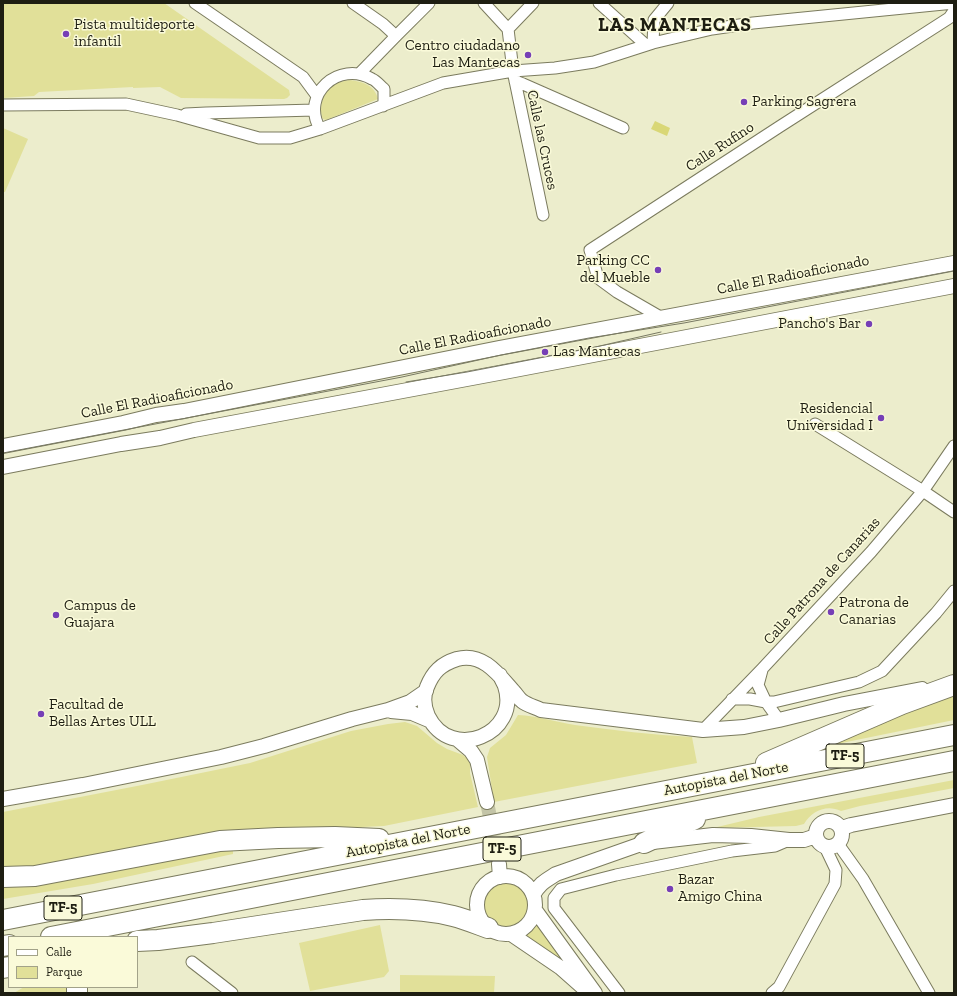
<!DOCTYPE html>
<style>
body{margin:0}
#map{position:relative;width:957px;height:996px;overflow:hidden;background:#ecedcc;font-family:"Zilla Slab",serif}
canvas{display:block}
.frame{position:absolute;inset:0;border:4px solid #1e1e12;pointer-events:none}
.legend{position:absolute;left:8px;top:936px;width:130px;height:52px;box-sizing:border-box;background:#fafad9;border:1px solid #a2a289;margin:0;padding:5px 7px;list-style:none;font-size:12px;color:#1e1e12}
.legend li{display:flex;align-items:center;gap:8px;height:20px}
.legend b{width:20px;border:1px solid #a2a289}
</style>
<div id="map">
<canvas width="957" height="996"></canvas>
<div class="frame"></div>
<ul class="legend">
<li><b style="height:5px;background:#fff"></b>Calle</li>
<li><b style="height:11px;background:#e1e099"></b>Parque</li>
</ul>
</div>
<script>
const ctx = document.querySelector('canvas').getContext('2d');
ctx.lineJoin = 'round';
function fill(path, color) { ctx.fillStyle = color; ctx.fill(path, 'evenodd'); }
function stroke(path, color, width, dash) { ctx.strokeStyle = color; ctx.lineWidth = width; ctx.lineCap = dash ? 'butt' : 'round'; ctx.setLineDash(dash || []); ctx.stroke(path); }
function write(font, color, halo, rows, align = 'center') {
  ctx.font = font + ' "Zilla Slab",serif'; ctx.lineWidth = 3; ctx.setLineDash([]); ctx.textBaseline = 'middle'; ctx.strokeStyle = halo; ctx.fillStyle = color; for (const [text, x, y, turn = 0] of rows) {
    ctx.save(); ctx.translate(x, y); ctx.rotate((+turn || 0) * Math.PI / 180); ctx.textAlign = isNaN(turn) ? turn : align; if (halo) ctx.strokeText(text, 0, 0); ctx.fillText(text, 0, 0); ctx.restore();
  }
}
const green = new Path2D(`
 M3 3H164L289 90 290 95 287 98 284 99 181 98 160 87 133 88V87L39 92 34 96 3 98Z
 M349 80C361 81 375 85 378 99L326 120 323 119C318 108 323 92 334 85 338 82 344 81 349 80Z
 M3 128 28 139 5 192H3Z
 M954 696V720L827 746 882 720Z
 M518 715C537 716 556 722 575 725 614 730 653 735 692 737L697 763 494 802 487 757 490 748 506 735Z
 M405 722 417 726 437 743 447 749 463 755 470 761V773L478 807 384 826 339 828 3 870V812L142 785 250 763 351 731 388 724Z
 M954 780V788L860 806 841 811C826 804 812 811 804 824L796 826 713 828 759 817Z
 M233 847V854L93 884 3 899V883Z
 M484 905a22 22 0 1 1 44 0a22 22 0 1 1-44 0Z
 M537 923 566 959 564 963 525 936 526 933Z
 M380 925 389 971 384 977 310 991 299 943Z
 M400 975 495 976 494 993H400Z
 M24 987H70L71 993H14Z`);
const water = new Path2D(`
 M655 121 670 128 667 136 651 129Z`);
const tertiaryTunnel = new Path2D(`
 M487 802 498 858`);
const minor = new Path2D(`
 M195 3 303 77 317 96
 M353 3 383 24 396 36
 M484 3 508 29
 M533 3 508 29 513 71 543 215
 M599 3 646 45
 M653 43 654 20 668 3
 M359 74 396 36 429 3
 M515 81 523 84 623 128
 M3 105 126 104 177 115 259 138H290L320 129 443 83 513 71 555 68 594 62 653 43 712 29 753 23 954 3
 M186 114 206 113 314 110
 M320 129C300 94 339 60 372 79 377 81 380 86 384 89V101L383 106
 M662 318 617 292 598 278 590 250 779 127 949 18 954 11
 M815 424 923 491 954 512
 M762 670 758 685 766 702 779 720
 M732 699H750L766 702H774L859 682 882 671 936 613 954 591
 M703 730 762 669 871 552 923 491 954 446
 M838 844 863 879 929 993
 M192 962 232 993
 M619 993 554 908V898L561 889 616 875 732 851 775 846 789 840
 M772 993 779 987 835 884 836 870 825 847`);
const tertiary = new Path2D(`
 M3 446 123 423 156 415 184 411 499 348 954 263
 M3 467 121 444 160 438 194 430 504 372 954 286
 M500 675C501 679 504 683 505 686 521 734 451 763 428 716 424 707 423 696 427 687 433 672 441 664 457 659 483 652 499 675 514 692 517 695 519 699 522 701 527 705 535 707 541 710L703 730 744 727 779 720 844 704 922 689
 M391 711 412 713 431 721
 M458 740 471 751 477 760 487 802
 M3 799 83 785 221 757 264 746 352 719 388 710 410 702 426 691
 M816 834a13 13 0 1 1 26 0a13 13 0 1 1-26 0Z
 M842 828 851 825 954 805
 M499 864 500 877
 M477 905a29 29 0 1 1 58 0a29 29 0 1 1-58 0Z
 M533 895C540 883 545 881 556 874L644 843 713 835 751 836 789 840H804L816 836
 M535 910 595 993
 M511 934 561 968 587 991`);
const motorway = new Path2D(`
 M766 763 902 704 954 685
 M644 843 695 819
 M3 877 35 876 220 841 278 838 335 837 379 839
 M3 920 954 735
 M51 937 954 761
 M137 941 158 940 213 933 363 910C393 908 424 909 453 916 465 919 477 924 488 928
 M3 946 9 945
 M3 968 9 967
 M77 987V993`);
const tram = new Path2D(`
 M406 382 467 372 591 348 661 332
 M3 453 402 377 501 355 589 338 684 323 954 271`);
const markers = [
 [66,34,4,"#763fb6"],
 [528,55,4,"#763fb6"],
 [744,102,4,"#763fb6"],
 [658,270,4,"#763fb6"],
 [869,324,4,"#763fb6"],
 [545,352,4,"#763fb6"],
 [881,418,4,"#763fb6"],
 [831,612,4,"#763fb6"],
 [56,615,4,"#763fb6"],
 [41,714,4,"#763fb6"],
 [670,889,4,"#763fb6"]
];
const shields = [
 [845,756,38],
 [502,849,38],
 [63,908,38]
];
const shieldNames = [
 ["TF-5",845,756],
 ["TF-5",502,849],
 ["TF-5",63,908]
];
const poiNames = [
 ["Pista multideporte",74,25],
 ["infantil",74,42],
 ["Centro ciudadano",520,46,"right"],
 ["Las Mantecas",520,63,"right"],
 ["Parking Sagrera",752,102],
 ["Parking CC",650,261,"right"],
 ["del Mueble",650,278,"right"],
 ["Pancho's Bar",861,324,"right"],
 ["Las Mantecas",553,352],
 ["Residencial",873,409,"right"],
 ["Universidad I",873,426,"right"],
 ["Patrona de",839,603],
 ["Canarias",839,620],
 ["Campus de",64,606],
 ["Guajara",64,623],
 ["Facultad de",49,705],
 ["Bellas Artes ULL",49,722],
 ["Bazar",678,880],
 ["Amigo China",678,897]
];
const streetNames = [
 ["Calle las Cruces",542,140,78],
 ["Calle Rufino",720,147,-33],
 ["Calle El Radioaficionado",793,275,-11],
 ["Calle El Radioaficionado",475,336,-11],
 ["Calle El Radioaficionado",157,399,-11],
 ["Calle Patrona de Canarias",822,581,-48],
 ["Autopista del Norte",726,779,-11],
 ["Autopista del Norte",408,841,-11]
];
const districtNames = [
 ["LAS MANTECAS",675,26]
];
fill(green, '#e1e099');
fill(water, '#d9d776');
stroke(tertiaryTunnel, '#c3c4a7', 14, [14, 7]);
stroke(minor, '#7b7b5e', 13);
stroke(tertiary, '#7b7b5e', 16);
stroke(motorway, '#7b7b5e', 22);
stroke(minor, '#fff', 11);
stroke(tertiary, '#fff', 14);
stroke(motorway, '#fff', 20);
stroke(tram, '#777863', 1);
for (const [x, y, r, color] of markers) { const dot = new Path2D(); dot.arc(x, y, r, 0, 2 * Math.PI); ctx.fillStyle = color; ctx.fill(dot); stroke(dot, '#fafad9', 1.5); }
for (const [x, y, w] of shields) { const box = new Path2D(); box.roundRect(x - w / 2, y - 12, w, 24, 3); ctx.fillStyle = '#fafad9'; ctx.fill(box); stroke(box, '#1e1e12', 1); }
write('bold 14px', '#1e1e12', null, shieldNames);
write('15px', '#1e1e12', '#fafad9', poiNames, 'left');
write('15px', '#1e1e12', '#fafad9', streetNames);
ctx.letterSpacing = '1px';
write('bold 19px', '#1e1e12', '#fafad9', districtNames);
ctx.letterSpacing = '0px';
</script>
